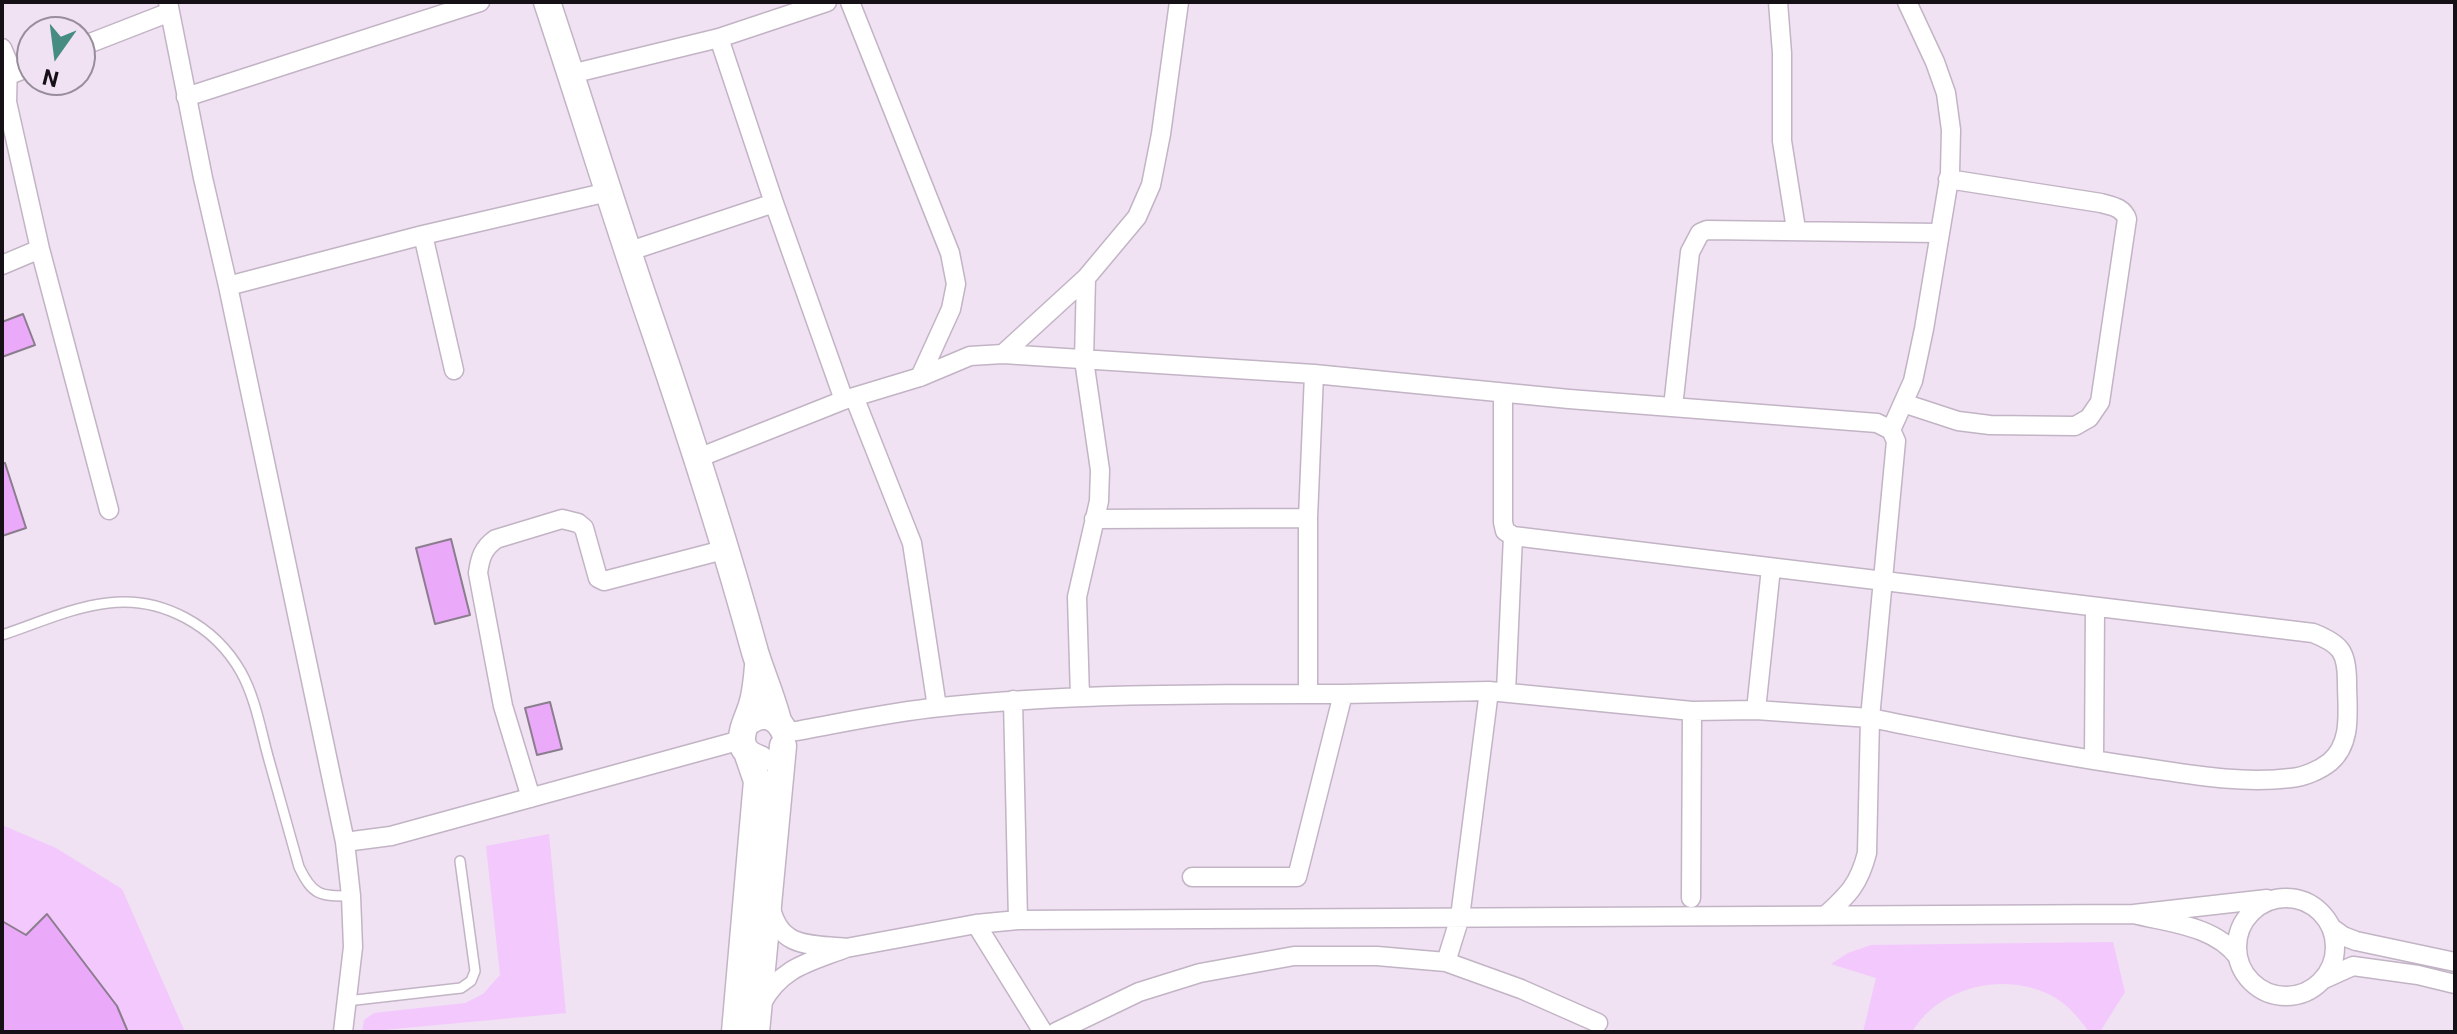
<!DOCTYPE html>
<style>
body{margin:0}
#map{position:relative;width:2457px;height:1034px;overflow:hidden;background:#f0e1f3;font-family:Roboto,sans-serif}
canvas{display:block}
.frame{position:absolute;inset:0;border:4px solid #151016;pointer-events:none}
.north{position:absolute;left:16px;top:16px;width:80px;height:80px;box-sizing:border-box;background:#f0e1f3;border:2px solid #988d9b;border-radius:50%;rotate:194deg;font-size:22px;font-weight:700;line-height:32px;text-align:center;color:#151016}
.north::after{content:'';display:block;margin:auto;width:28px;height:36px;background:#478c82;clip-path:polygon(50% 0,100% 100%,50% 72%,0 100%)}
</style>
<div id="map">
<canvas width="2457" height="1034"></canvas>
<div class="frame"></div>
<div class="north">N</div>
</div>
<script>
const ctx = document.querySelector('canvas').getContext('2d');
ctx.lineJoin = 'round';
function fill(path, color) { ctx.fillStyle = color; ctx.fill(path, 'evenodd'); }
function stroke(path, color, width, dash) { ctx.strokeStyle = color; ctx.lineWidth = width; ctx.lineCap = dash ? 'butt' : 'round'; ctx.setLineDash(dash || []); ctx.stroke(path); }
const green = new Path2D(`
 M2 825 56 848 122 889 185 1032H2Z
 M549 834 566 1013 362 1032 364 1020 374 1013 465 1003 483 994 500 975 486 846Z
 M2113 942 2125 992 2100 1032H2089C2079 1018 2069 1006 2054 997 2008 971 1940 985 1912 1032H1863L1876 978 1831 964 1848 953 1871 945Z`);
const building = new Path2D(`
 M23 314 35 345 2 357V322Z
 M2 463H5L26 528 2 536Z
 M451 539 470 615 435 624 416 548Z
 M550 702 562 749 537 755 525 708Z
 M47 914 117 1006 128 1032H2V921L26 935Z`);
const lane = new Path2D(`
 M2 635C36 624 72 607 108 603 162 596 215 626 241 672 256 699 261 732 269 760 279 796 289 831 299 867 313 896 320 896 351 896
 M347 1001 461 988 471 981 475 971 460 861`);
const street = new Path2D(`
 M168 2 203 178 228 286 345 842 351 896 353 947 343 1032
 M850 2 950 253 956 284 951 309 920 377
 M1778 2 1782 53V141L1796 229
 M719 38 774 203 844 400
 M80 47 170 12
 M2 48 8 62 7 102 40 249 109 510
 M571 74 719 38 827 2
 M2 78 32 66
 M186 97 480 2
 M423 235 454 370
 M627 252 774 203
 M2 265 40 249
 M228 286 423 235 608 192
 M1003 354 1086 278 1137 217 1151 185 1161 134 1179 2
 M1314 374 1569 399 1877 423 1891 430 1896 441 1870 718 1756 710 1692 711 1489 691 1343 694
 M1503 393V522L1505 531 1513 536 2313 633C2341 644 2347 652 2347 682 2347 710 2353 742 2330 762 2320 770 2304 777 2291 778 2242 784 2193 775 2146 768 2053 755 1962 736 1870 718L1867 853C1859 884 1849 894 1826 915
 M855 399 912 543 937 707
 M1903 403 1958 421 1990 425 2075 426 2089 418 2100 402 2127 219C2123 207 2111 206 2101 203L1948 179
 M1673 407 1690 252 1700 233 1707 230 1938 233
 M1891 430 1913 381 1924 329 1950 173 1951 130 1946 93 1935 62 1907 2
 M698 458 844 400 920 377 970 356 1003 354 1314 374 1308 518V694
 M1094 519 1308 518
 M1506 692 1513 536
 M1080 697 1077 597 1099 501 1100 470 1084 360 1086 278
 M1013 700 1018 920
 M1756 710 1771 568
 M785 733C837 724 889 712 941 707 1074 693 1209 694 1343 694L1297 877H1192
 M2094 760 2095 607
 M531 798 503 706 478 573C480 558 483 548 496 539L562 519 578 523 584 528 598 578 604 581 727 549
 M345 842 391 836 741 740
 M1691 898 1692 711
 M2237 947a49 49 0 1 1 98 0a49 49 0 1 1-98 0Z
 M976 924 1043 1032
 M2332 928 2343 936 2356 941 2455 962
 M846 948 976 924 1018 920 2134 914
 M2238 957C2215 926 2170 923 2134 914L2267 899
 M1446 962 1460 917 1489 691
 M2322 980 2353 966 2418 975 2455 984
 M762 1003C781 967 810 962 846 948 811 944 780 949 771 908
 M1056 1032 1139 992 1200 973 1294 956H1377L1446 962 1521 989 1598 1023`);
const secondary = new Path2D(`
 M547 2C583 110 616 219 653 326 690 434 725 542 755 652 762 675 772 697 778 721
 M758 666C757 679 756 692 752 705 746 725 729 749 760 759
 M746 724C760 711 776 714 784 731
 M735 1032 757 781 747 752
 M756 1032 783 746`);
fill(green, '#f3c8fd');
fill(building, '#eaa9f9');
stroke(building, '#8a7d8d', 2);
stroke(lane, '#c2b4c5', 12);
stroke(street, '#c2b4c5', 21);
stroke(secondary, '#c2b4c5', 29);
stroke(lane, '#fff', 9);
stroke(street, '#fff', 18);
stroke(secondary, '#fff', 26);
</script>
